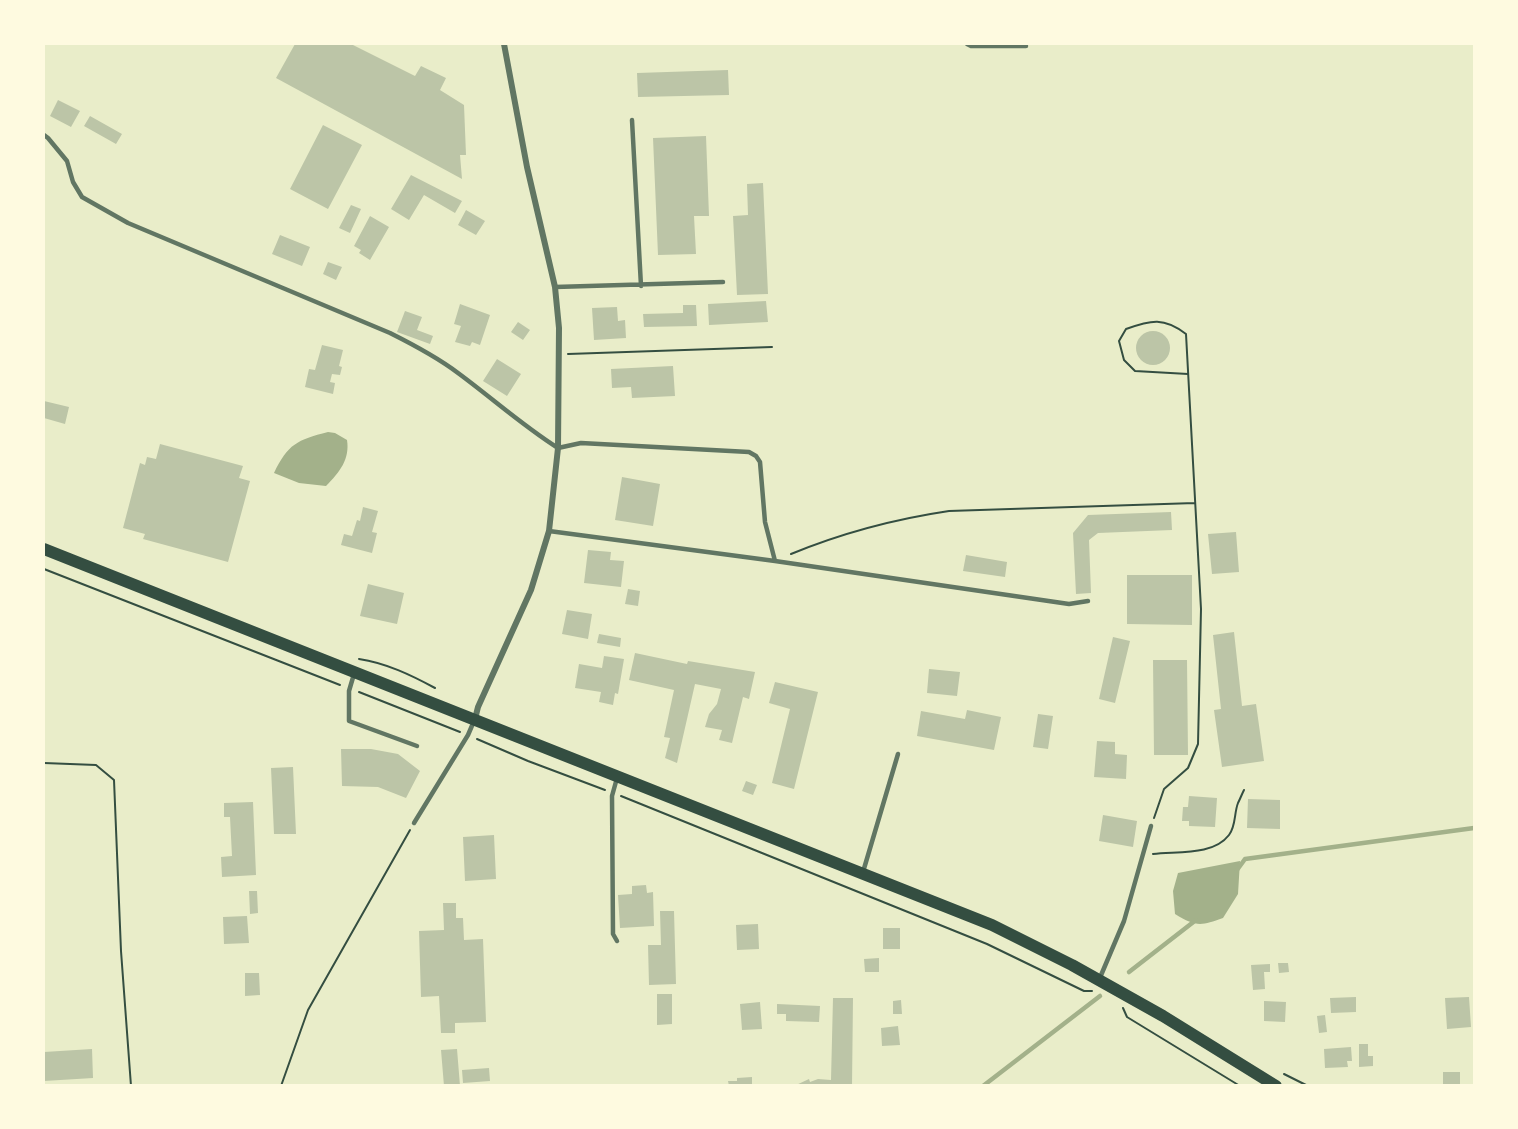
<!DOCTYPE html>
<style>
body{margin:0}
#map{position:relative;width:1518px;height:1129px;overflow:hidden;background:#e9edc9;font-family:Montserrat,sans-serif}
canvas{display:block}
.frame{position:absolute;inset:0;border:45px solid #fefae0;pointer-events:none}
</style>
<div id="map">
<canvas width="1518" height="1129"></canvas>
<div class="frame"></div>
</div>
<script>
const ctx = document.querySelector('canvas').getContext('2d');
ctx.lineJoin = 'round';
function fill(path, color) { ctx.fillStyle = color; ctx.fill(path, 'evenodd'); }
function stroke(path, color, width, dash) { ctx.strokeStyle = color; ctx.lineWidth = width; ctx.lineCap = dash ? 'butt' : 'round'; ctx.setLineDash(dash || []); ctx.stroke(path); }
const water = new Path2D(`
 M328 432 335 433 347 440C350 459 340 472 326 486L299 483 274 473C288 444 297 440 328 432Z
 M1240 861 1238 894 1223 918C1201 926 1196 927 1175 914L1173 891 1178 873Z`);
const stream = new Path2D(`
 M1237 870 1245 859 1474 828
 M1129 972 1196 920
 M983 1086 1100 996`);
const building = new Path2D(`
 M295 44H351L415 76 421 66 446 78 440 90 464 105 466 155H460L462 179 276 78Z
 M728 70 729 95 638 97 637 73Z
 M58 100 80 111 71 127 50 116Z
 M90 116 122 134 116 144 84 126Z
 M323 125 362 145 328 209 290 189Z
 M706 136 709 216H694L696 254 658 255 653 138Z
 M411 175 462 201 455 213 424 195 409 220 391 209Z
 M763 183 768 294 737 295 733 216 748 215 747 184Z
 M351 205 361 209 350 233 339 228Z
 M466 210 485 221 476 235 458 225Z
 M370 216 389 227 370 260 359 253 361 250 354 246Z
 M280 235 310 247 302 266 272 254Z
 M328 262 342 267 336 280 323 274Z
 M766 301 768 322 709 325 708 304Z
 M460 304 490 315 480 345 472 342 470 346 455 342 461 326 454 324Z
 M683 305H696L697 326 644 327 643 314 683 313Z
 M617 307 618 321 625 320 626 338 594 340 592 308Z
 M405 311 422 317 417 330 433 336 430 344 397 332Z
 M518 322 530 330 523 340 511 332Z
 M1136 348a17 17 0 1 1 34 0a17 17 0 1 1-34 0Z
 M322 345 343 350 339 366 342 367 340 375 332 374 330 382 335 383 333 394 305 387 309 369 315 370Z
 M497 359 521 374 507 396 483 381Z
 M673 366 675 396 632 398 631 387 612 388 611 369Z
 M44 401 69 407 65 424 44 418Z
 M160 444 243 466 239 478 250 481 228 562 143 539 145 534 123 528 140 463 145 465 147 457 156 459Z
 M622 477 660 484 653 526 615 520Z
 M363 507 378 511 372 532 377 533 372 553 341 545 344 534 352 536 357 520 360 521Z
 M1171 512 1172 530 1098 533 1089 540 1091 593 1076 594 1073 533 1088 515Z
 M1236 532 1239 572 1212 574 1208 534Z
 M588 550 611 552 610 560 624 561 621 587 584 583Z
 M966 555 1007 562 1005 577 963 571Z
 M1127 575H1192V625L1127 624Z
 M368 584 404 593 397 624 360 616Z
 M628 589 640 591 638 606 625 604Z
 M567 610 592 614 588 639 562 634Z
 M1234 632 1242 706 1256 704 1264 761 1222 767 1214 710 1221 709 1213 635Z
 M599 634 621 638 620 647 597 643Z
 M1113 637 1130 641 1115 703 1099 699Z
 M635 653 687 664 688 661 755 672 749 699 743 697 732 743 719 740 722 730 705 727 709 714 717 704 721 689 695 684 677 763 665 758 670 738 664 737 674 690 629 680Z
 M604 656 624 659 618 694 615 693 613 705 599 702 601 692 575 688 579 664 602 668Z
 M1153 660H1187L1188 755H1154Z
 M929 669 960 672 957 696 927 693Z
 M775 682 818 692 794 789 772 783 790 709 769 703Z
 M967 710 1001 717 994 750 917 736 921 711 965 719Z
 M1038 714 1053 716 1048 749 1033 747Z
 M1097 741 1115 742V754L1127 755 1126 779 1094 777Z
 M341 749H371L398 754 420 771 406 798 378 787 342 786Z
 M293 767 296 834H274L271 768Z
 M746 781 757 785 753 795 742 791Z
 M1189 796 1217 798 1215 827 1189 826V821H1182L1183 807H1188Z
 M1248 799 1280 800V829L1247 828Z
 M253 802 256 875 222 877 221 857 232 856 230 817H224V803Z
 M1103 815 1137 821 1133 847 1099 841Z
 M494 835 496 879 465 881 463 837Z
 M646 885 647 893 653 892 654 926 620 928 618 895 632 894V886Z
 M249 891H257L258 913 250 914Z
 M443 903H456V918H463L464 940 483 939 486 1022 455 1023V1033H441L439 996 421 997 419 931 444 930Z
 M660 911H674L676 984 649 985 648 945H661Z
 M247 916 249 943 224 944 223 917Z
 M758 924 759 949 737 950 736 925Z
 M883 928H900V949H883Z
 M879 958V972H865L864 959Z
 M1278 963H1288L1289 972 1279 973Z
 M1270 964V972H1264L1265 989 1253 990 1251 965Z
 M245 973H259L260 995 245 996Z
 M657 994H672V1024L657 1025Z
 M1356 997V1012L1331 1013 1330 998Z
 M1469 997 1471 1027 1447 1029 1445 998Z
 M833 998H853L852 1086H794L809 1079 810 1082 818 1079 831 1080Z
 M901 1000 902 1014H893V1001Z
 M1264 1001 1286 1002 1285 1022 1264 1021Z
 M760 1002 762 1029 742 1030 740 1004Z
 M777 1004 820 1006 819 1022 786 1021V1014H777Z
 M1325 1015 1327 1032 1319 1033 1317 1016Z
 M898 1026 900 1045 882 1046 881 1028Z
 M1359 1044H1368V1056H1373V1066L1359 1067Z
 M1351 1047 1352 1061H1347L1348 1067 1325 1068 1324 1049Z
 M92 1049 93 1078 44 1081V1052Z
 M457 1049 460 1086H444L441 1050Z
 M489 1068 490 1081 463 1083 462 1070Z
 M1443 1072H1460V1086H1443Z
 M752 1077V1086H729L728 1081H737V1078Z`);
const path = new Path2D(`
 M568 354 772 347
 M791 554C842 533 895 519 949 511L1195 503
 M44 569 340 685
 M359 659C386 663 411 675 435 688
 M359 692 460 732
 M477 739 528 761 605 790
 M44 763 96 765 114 780 121 951 131 1086
 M621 796 987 944 1084 991H1092
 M1154 818 1164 789 1188 768 1198 744 1201 609 1186 334C1164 317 1151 320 1126 329L1119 341 1124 360 1135 371 1188 374
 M1153 854C1177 851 1213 856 1229 835 1236 826 1234 813 1238 803 1240 799 1242 794 1244 790
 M1123 1008 1127 1017 1240 1086
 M1284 1074 1308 1086
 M281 1086 308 1010 410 830`);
const service = new Path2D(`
 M967 44 971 46H1026
 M632 120 641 286
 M44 135 48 138 67 161 73 182 82 197 128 223 390 333C414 345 437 357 458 373 492 398 523 426 558 448L581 443 749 452 756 456 760 462 765 522 775 561
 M555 287 723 282
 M549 531 775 561 1069 604 1088 601
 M354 674 349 691V721L417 746
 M617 778 612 796 613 934 617 941
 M414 823 468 735 474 721
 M863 872 898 754
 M1099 980 1124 921 1151 826`);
const minor = new Path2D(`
 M475 719 478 707 531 590 549 531 558 448 559 328 555 287 527 167 504 44`);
const secondary = new Path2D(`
 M44 549 992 925 1072 965 1163 1016 1276 1086`);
fill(water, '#a3b18a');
stroke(stream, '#a3b18a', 4.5);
fill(building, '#bcc5a7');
stroke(path, '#344e41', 2);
stroke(service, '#617663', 4.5);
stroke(minor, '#617663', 6);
stroke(secondary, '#344e41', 12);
</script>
